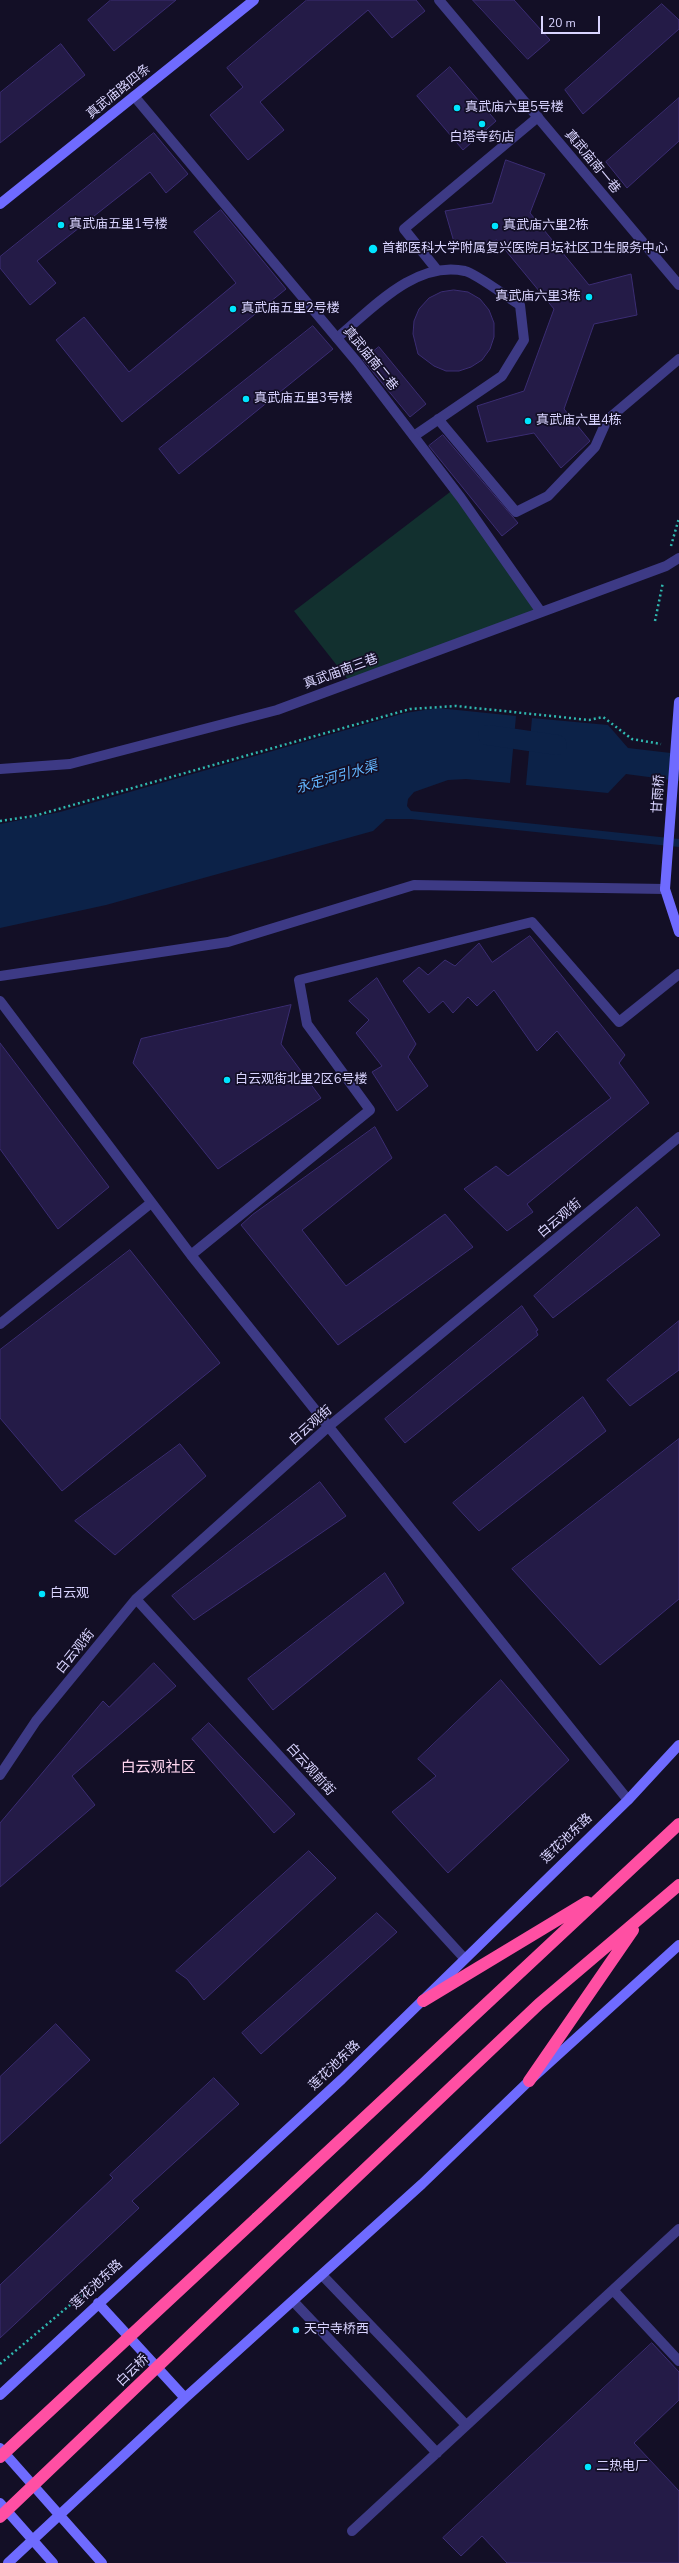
<!DOCTYPE html>
<meta charset="utf-8">
<style>
body{margin:0}
#map{position:relative;width:679px;height:2563px;overflow:hidden;background:#130f26;font-family:"Nunito Sans",sans-serif}
canvas{display:block}
.scale{position:absolute;left:541px;top:16px;width:59px;height:18px;box-sizing:border-box;border:2px solid #d9d4ff;border-top:0;padding-left:5px;font-size:12px;line-height:14px;white-space:nowrap;color:#d9d4ff;-webkit-text-stroke:3px #130f26;paint-order:stroke}
</style>
<div id="map">
<canvas width="679" height="2563"></canvas>
<div class="scale">20 m</div>
</div>
<script>
const ctx = document.querySelector('canvas').getContext('2d');
ctx.lineJoin = 'round';
function fill(path, color) { ctx.fillStyle = color; ctx.fill(path, 'evenodd'); }
function stroke(path, color, width, dash) { ctx.strokeStyle = color; ctx.lineWidth = width; ctx.lineCap = dash ? 'butt' : 'round'; ctx.setLineDash(dash || []); ctx.stroke(path); }
function write(font, color, halo, rows, align = 'center') {
  ctx.font = font + ' "Nunito Sans","Noto Sans SC",sans-serif'; ctx.lineWidth = 3.5; ctx.setLineDash([]); ctx.textBaseline = 'middle'; ctx.strokeStyle = halo; ctx.fillStyle = color; for (const [text, x, y, turn = 0] of rows) {
    ctx.save(); ctx.translate(x, y); ctx.rotate((+turn || 0) * Math.PI / 180); ctx.textAlign = isNaN(turn) ? turn : align; if (halo) ctx.strokeText(text, 0, 0); ctx.fillText(text, 0, 0); ctx.restore();
  }
}
const green = new Path2D(`
 M454 489 541 612 350 682 294 611Z`);
const water = new Path2D(`
 M438 708 516 716 510 783 466 779 448 780 414 792 408 799 407 806 411 811 679 839V847L411 819H386L373 831 106 905 0 928V824L60 812 405 713Z
 M532 718 608 725 628 748 679 754V781L626 774 608 793 526 785Z`);
const canal = new Path2D(`
 M488 735 557 745`);
const building = new Path2D(`
 M111 0H176L114 51 88 20Z
 M307 0H416L425 11 392 38 368 10 260 102 284 130 248 160 210 115 243 87 227 68Z
 M473 0H514L550 40 528 59Z
 M662 4 679 20V29L583 114 565 90Z
 M61 44 85 75 0 143V93Z
 M450 67 496 121 463 150 417 96Z
 M679 98V141L627 188 606 162Z
 M154 133 188 174 166 193 150 172 37 261 56 283 30 305 0 268V257Z
 M506 160 545 174 530 213 589 285 631 274 637 315 594 324 564 409 590 441 561 468 534 433 487 442 477 406 524 391 554 309 497 240 456 249 445 211 492 203Z
 M221 210 286 289 122 422 56 340 84 317 129 372 236 283 194 232Z
 M454 290 468 292 480 299 489 310 494 323V337L490 349 482 360 471 367 459 371H446L434 366 418 354 413 334 414 321 419 309 429 298 441 292Z
 M313 326 333 349 179 474 159 449Z
 M379 347 426 404 410 417 363 360Z
 M443 435 518 523 502 536 429 446Z
 M530 936 625 1055 619 1063 649 1103 527 1204 533 1212 507 1231 464 1189 496 1166 508 1176 611 1098 557 1031 537 1051 494 990 477 1006 468 997 453 1013 443 1001 429 1013 403 981 419 967 428 975 445 960 455 966 479 943 492 962Z
 M377 978 416 1044 408 1057 428 1086 397 1111 372 1072 382 1066 356 1033 369 1020 349 1001Z
 M291 1005 281 1044 321 1098 218 1169 133 1063 141 1039Z
 M0 1043 109 1187 58 1229 0 1149Z
 M375 1127 392 1158 302 1230 346 1286 445 1214 473 1247 338 1345 241 1225 252 1215Z
 M637 1207 660 1235 553 1318 534 1296Z
 M130 1250 220 1363 62 1491 0 1418V1350Z
 M522 1306 538 1330 536 1331 538 1335 405 1443 385 1419Z
 M679 1321V1370L630 1406 607 1380Z
 M583 1397 606 1431 479 1531 453 1503Z
 M679 1439V1599L600 1665 512 1569Z
 M180 1444 206 1476 115 1555 75 1521Z
 M320 1482 346 1516 194 1620 172 1596Z
 M385 1573 404 1603 273 1710 248 1679Z
 M154 1663 176 1686 72 1776 95 1805 0 1887V1823L103 1701 109 1707Z
 M501 1680 569 1760 448 1873 392 1812 436 1776 418 1759Z
 M209 1723 295 1814 274 1833 192 1739Z
 M309 1851 336 1878 204 2000 187 1979 176 1971Z
 M377 1913 397 1932 261 2054 242 2033Z
 M56 2024 90 2060 0 2144V2077Z
 M214 2078 239 2104 132 2201 139 2208 0 2338V2285L113 2178 110 2175Z
 M652 2343 679 2372V2400L634 2443 679 2491V2563H507L482 2536 461 2556 443 2538Z`);
const path = new Path2D(`
 M671 546 679 518
 M655 621 663 582
 M0 821 34 816 410 709 456 706 589 720 603 717 632 739 661 744
 M0 2364 96 2283`);
const lane = new Path2D(`
 M437 270 404 229 538 117
 M337 338C372 309 415 260 465 271 477 274 508 298 520 305L524 340 502 376 414 436
 M438 419 516 512 548 496 595 447 607 420 679 359
 M322 2275 466 2425
 M613 2290 679 2361
 M293 2301 437 2453
 M352 2531 679 2229`);
const street = new Path2D(`
 M439 0 679 285
 M134 96 357 362 461 498 541 612
 M0 769 70 764 277 710 666 566 679 558
 M0 976 228 942 414 885 665 889
 M0 1001 191 1255 628 1800
 M191 1255 370 1110 307 1024 299 980 532 922 619 1022 679 974
 M0 1324 151 1203
 M136 1599 464 1958
 M0 1775 36 1721 136 1599 328 1427 679 1137`);
const secondary = new Path2D(`
 M0 204 254 0
 M665 889 679 932
 M98 2303 185 2398
 M0 2395 342 2079 628 1800 679 1745
 M0 2448 102 2563
 M0 2503 53 2563
 M8 2563 185 2398 422 2184 529 2081 679 1945`);
const highway = new Path2D(`
 M423 2001 587 1902
 M529 2081 633 1930
 M257 2218 679 1824
 M285 2245 539 2004 679 1885`);
const secondaryBridge = new Path2D(`
 M665 889 679 702`);
const highwayBridge = new Path2D(`
 M0 2457 257 2218
 M0 2517 285 2245`);
const markers = [
 [457,108,4,"#00e5ff"],
 [482,124,4,"#00e5ff"],
 [61,225,4,"#00e5ff"],
 [495,226,4,"#00e5ff"],
 [373,249,5,"#00e5ff"],
 [589,297,4,"#00e5ff"],
 [233,309,4,"#00e5ff"],
 [246,399,4,"#00e5ff"],
 [528,421,4,"#00e5ff"],
 [227,1080,4,"#00e5ff"],
 [42,1594,4,"#00e5ff"],
 [296,2330,4,"#00e5ff"],
 [588,2467,4,"#00e5ff"]
];
const streetNames = [
 ["真武庙路四条",119,92,-39],
 ["真武庙南一巷",592,162,50],
 ["真武庙南二巷",370,359,51],
 ["真武庙南三巷",341,672,-20],
 ["甘雨桥",659,794,-86],
 ["白云观街",560,1219,-40],
 ["白云观街",311,1426,-41],
 ["白云观街",76,1652,-51],
 ["白云观前街",310,1770,48],
 ["莲花池东路",567,1839,-44],
 ["莲花池东路",335,2066,-44],
 ["莲花池东路",97,2285,-43],
 ["白云桥",133,2371,-44]
];
const poiNames = [
 ["真武庙六里5号楼",465,108],
 ["白塔寺药店",482,138,"center"],
 ["真武庙五里1号楼",69,225],
 ["真武庙六里2栋",503,226],
 ["首都医科大学附属复兴医院月坛社区卫生服务中心",382,249],
 ["真武庙六里3栋",581,297,"right"],
 ["真武庙五里2号楼",241,309],
 ["真武庙五里3号楼",254,399],
 ["真武庙六里4栋",536,421],
 ["白云观街北里2区6号楼",235,1080],
 ["白云观",50,1594],
 ["天宁寺桥西",304,2330],
 ["二热电厂",596,2467]
];
const waterNames = [
 ["永定河引水渠",337,778,-16]
];
const quarterNames = [
 ["白云观社区",158,1768]
];
fill(green, '#12302f');
fill(water, '#0c2248');
stroke(canal, '#0c2248', 20);
fill(building, '#241b47');
stroke(building, '#3b2d73', 1);
stroke(path, '#2fb8b0', 2.5, [2, 3]);
stroke(lane, '#3d3a85', 10);
stroke(street, '#3d3a85', 10);
stroke(secondary, '#6f6bff', 10);
stroke(highway, '#ff4fa3', 12);
stroke(secondaryBridge, '#6f6bff', 10);
stroke(highwayBridge, '#ff4fa3', 12);
for (const [x, y, r, color] of markers) { const dot = new Path2D(); dot.arc(x, y, r, 0, 2 * Math.PI); ctx.fillStyle = color; ctx.fill(dot); stroke(dot, '#130f26', 1.5); }
write('13px', '#d9d4ff', '#130f26', streetNames);
write('13px', '#d9d4ff', '#130f26', poiNames, 'left');
write('italic 14px', '#62b6ff', '#130f26', waterNames);
write('15px', '#ffd6f0', '#130f26', quarterNames);
</script>
